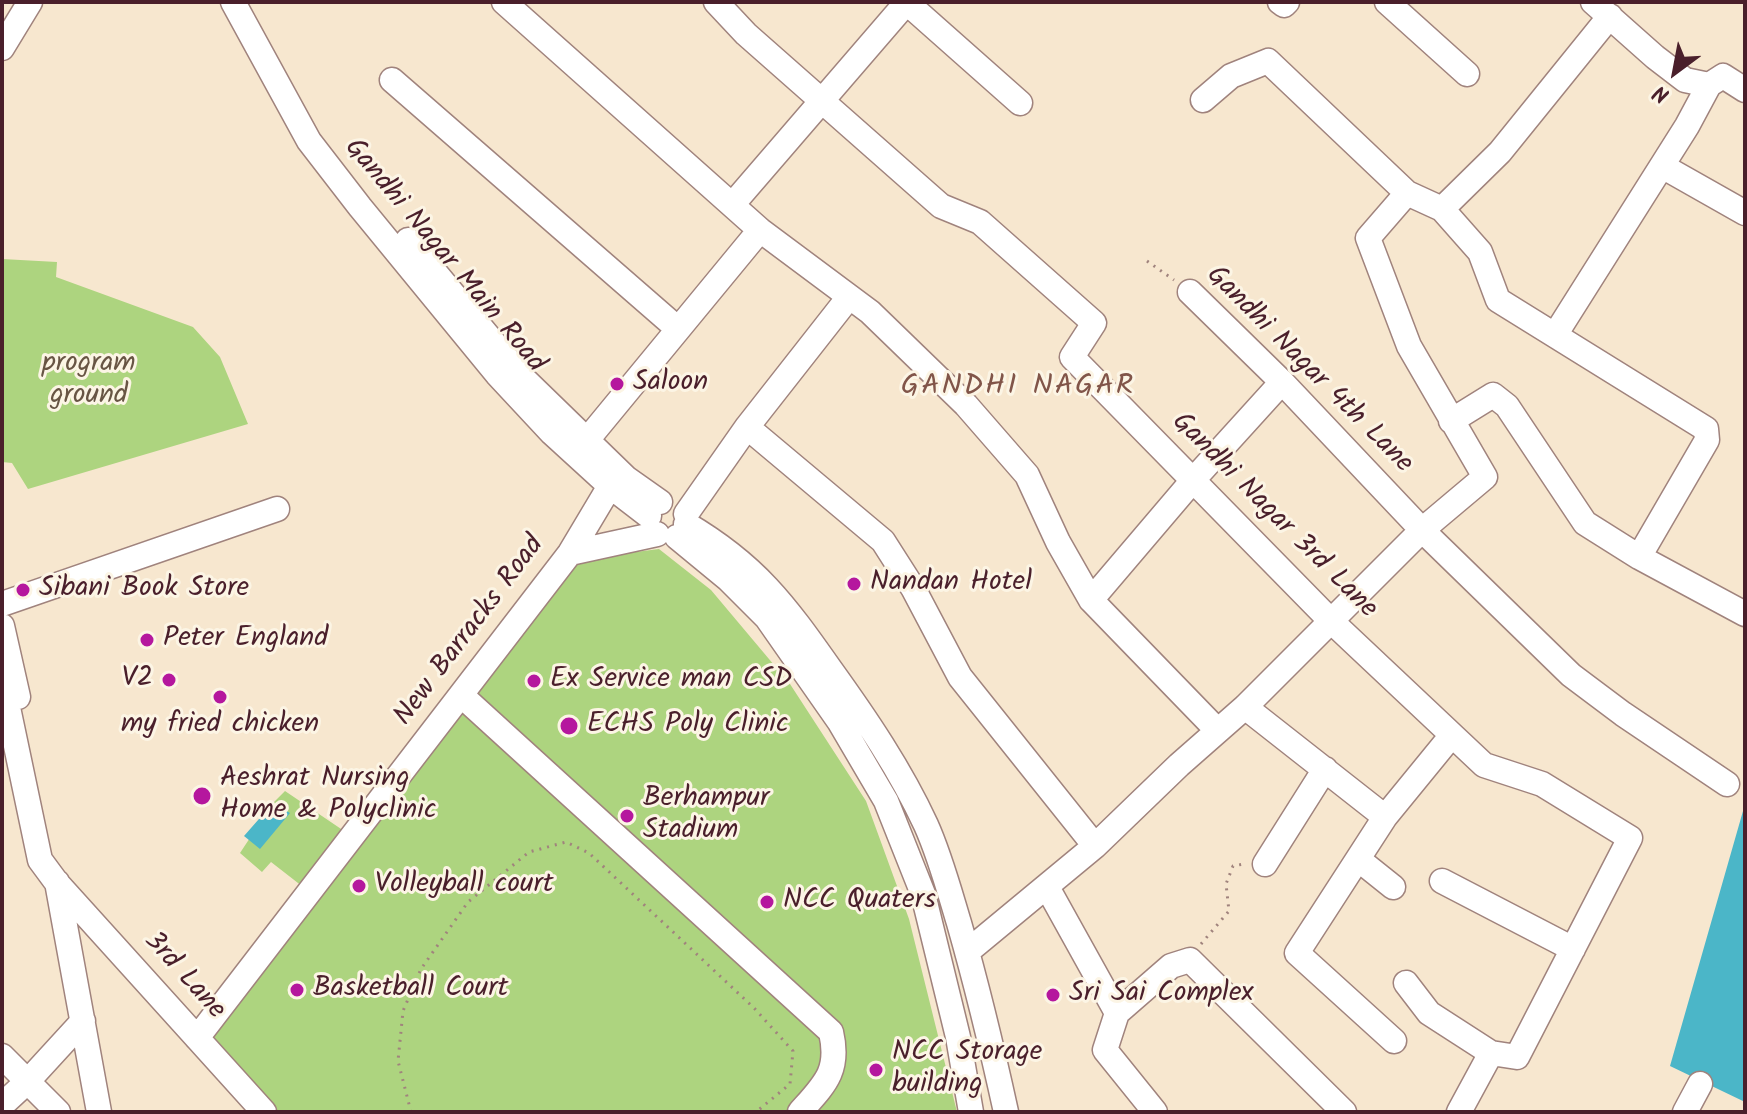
<!DOCTYPE html>
<style>
body{margin:0}
#map{position:relative;width:1747px;height:1114px;overflow:hidden;background:#f7e7cf;font-family:Kalam,sans-serif}
canvas{display:block}
.frame{position:absolute;inset:0;border:4px solid #4a1f2b;pointer-events:none}
.north{position:absolute;left:1635px;top:32px;width:80px;height:80px;-webkit-text-stroke:6px #fcf5e5;paint-order:stroke;rotate:212deg;font-size:22px;font-weight:700;line-height:32px;text-align:center;color:#4a1f2b}
.north::after{content:'';display:block;margin:auto;width:28px;height:36px;background:#4a1f2b;clip-path:polygon(50% 0,100% 100%,50% 72%,0 100%)}
</style>
<div id="map">
<canvas width="1747" height="1114"></canvas>
<div class="frame"></div>
<div class="north">N</div>
</div>
<script>
const ctx = document.querySelector('canvas').getContext('2d');
ctx.lineJoin = 'round';
function fill(path, color) { ctx.fillStyle = color; ctx.fill(path, 'evenodd'); }
function stroke(path, color, width, dash) { ctx.strokeStyle = color; ctx.lineWidth = width; ctx.lineCap = dash ? 'butt' : 'round'; ctx.setLineDash(dash || []); ctx.stroke(path); }
function write(font, color, halo, rows, align = 'center') {
  ctx.font = font + ' Kalam,sans-serif'; ctx.lineWidth = 6; ctx.setLineDash([]); ctx.textBaseline = 'middle'; ctx.strokeStyle = halo; ctx.fillStyle = color; for (const [text, x, y, turn = 0] of rows) {
    ctx.save(); ctx.translate(x, y); ctx.rotate((+turn || 0) * Math.PI / 180); ctx.textAlign = isNaN(turn) ? turn : align; if (halo) ctx.strokeText(text, 0, 0); ctx.fillText(text, 0, 0); ctx.restore();
  }
}
const green = new Path2D(`
 M2 259 57 262 56 277 193 327 220 357 248 424 28 489 12 463 2 462Z
 M659 549 711 590 790 684 866 801 909 919 957 1112H275L210 1041 581 559Z
 M285 791 350 835 307 890 271 862 262 872 240 853 273 803Z`);
const water = new Path2D(`
 M273 803 290 813 260 849 244 836Z
 M1745 804V1102L1670 1066Z`);
const path = new Path2D(`
 M1147 261 1174 280
 M1201 944 1229 911 1226 884 1233 866 1244 864
 M411 1112 398 1061 403 1011 421 969 468 902 529 852 566 842 589 853 754 1008 793 1051 790 1084 756 1112`);
const minor = new Path2D(`
 M233 2 309 141 360 207 497 374 552 433 610 486 649 516
 M504 2 760 230 870 312 966 405 1027 475 1058 542 1091 600 1217 730
 M716 2 746 34 941 206 980 222 1094 323 1072 357 1330 620 1484 765 1542 784 1630 838 1517 1057 1491 1053 1459 1112
 M906 2 1020 103
 M1280 2 1284 5 1287 2
 M1387 2 1467 74
 M1593 2 1655 57 1685 80 1709 85
 M2 48 30 2
 M392 80 678 329
 M1203 100 1231 76 1268 61 1407 193 1442 209 1480 252 1498 300 1706 429 1707 440 1639 557
 M1662 166 1745 213
 M732 205 907 2
 M1442 209 1500 152 1610 16
 M408 240 522 377 626 478 660 502
 M1190 292 1282 382 1422 530 1571 675 1623 714 1727 784
 M1555 335 1687 126 1709 85 1723 76 1745 90
 M1451 421 1493 395 1507 406 1585 523 1639 557 1745 614
 M747 427 883 541 913 588 960 677 1095 846
 M587 440 760 230
 M686 514 747 427 849 297
 M686 524C756 565 785 605 830 669 866 719 900 769 926 825 940 856 949 890 959 923 977 986 992 1048 1006 1112
 M677 537 728 579 767 618 839 721 886 801 923 894 958 1037 971 1112
 M570 553 657 534
 M1091 600 1194 479 1282 382
 M2 604 277 509
 M2 626 18 697
 M2 679 40 860 57 883 264 1112
 M461 695 831 1032C840 1071 825 1084 800 1112
 M1245 707 1385 817
 M1358 859 1393 887
 M1265 864 1325 769
 M1442 881 1573 949
 M57 882 99 1112
 M1047 887 1117 1013
 M967 952 1095 846 1179 765 1245 707 1422 530 1485 477 1409 346 1368 238 1407 193
 M1406 983 1429 1013 1491 1053
 M197 1038 570 553 610 486
 M1394 1041 1297 953 1385 817 1452 735
 M2 1056 58 1112
 M2 1105 28 1081 83 1021
 M1155 1112 1105 1050 1117 1013 1171 966 1190 960 1344 1112
 M1685 1112 1700 1084`);
const markers = [
 [617,384,8,"#b5179e"],
 [854,584,8,"#b5179e"],
 [23,590,8,"#b5179e"],
 [147,640,8,"#b5179e"],
 [169,680,8,"#b5179e"],
 [534,681,8,"#b5179e"],
 [220,697,8,"#b5179e"],
 [569,726,10,"#b5179e"],
 [202,796,10,"#b5179e"],
 [627,816,8,"#b5179e"],
 [359,886,8,"#b5179e"],
 [767,902,8,"#b5179e"],
 [297,990,8,"#b5179e"],
 [1053,995,8,"#b5179e"],
 [876,1070,8,"#b5179e"]
];
const streetNames = [
 ["Gandhi Nagar Main Road",443,257,50],
 ["Gandhi Nagar 4th Lane",1308,371,45],
 ["Gandhi Nagar 3rd Lane",1273,517,45],
 ["New Barracks Road",471,632,-53],
 ["3rd Lane",183,977,48]
];
const parkNames = [
 ["program",89,365],
 ["ground",89,397]
];
const poiNames = [
 ["Saloon",633,384],
 ["Nandan Hotel",870,584],
 ["Sibani Book Store",39,590],
 ["Peter England",163,640],
 ["V2",153,680,"right"],
 ["Ex Service man CSD",550,681],
 ["my fried chicken",220,726,"center"],
 ["ECHS Poly Clinic",587,726],
 ["Aeshrat Nursing",220,780],
 ["Home & Polyclinic",220,812],
 ["Berhampur",643,800],
 ["Stadium",643,832],
 ["Volleyball court",375,886],
 ["NCC Quaters",783,902],
 ["Basketball Court",313,990],
 ["Sri Sai Complex",1069,995],
 ["NCC Storage",892,1054],
 ["building",892,1086]
];
const neighbourhoodNames = [
 ["GANDHI NAGAR",1018,389]
];
fill(green, '#add47f');
fill(water, '#4bb6c8');
stroke(minor, '#a0837d', 27);
stroke(path, '#a0837d', 3, [2, 6]);
stroke(minor, '#fff', 24);
for (const [x, y, r, color] of markers) { const dot = new Path2D(); dot.arc(x, y, r, 0, 2 * Math.PI); ctx.fillStyle = color; ctx.fill(dot); stroke(dot, '#fcf5e5', 3); }
write('28px', '#4a1f2b', '#fcf5e5', streetNames);
write('28px', '#685544', '#fcf5e5', parkNames);
write('28px', '#4a1f2b', '#fcf5e5', poiNames, 'left');
ctx.letterSpacing = '2px';
write('30px', '#815549', '#fcf5e5', neighbourhoodNames);
ctx.letterSpacing = '0px';
</script>
